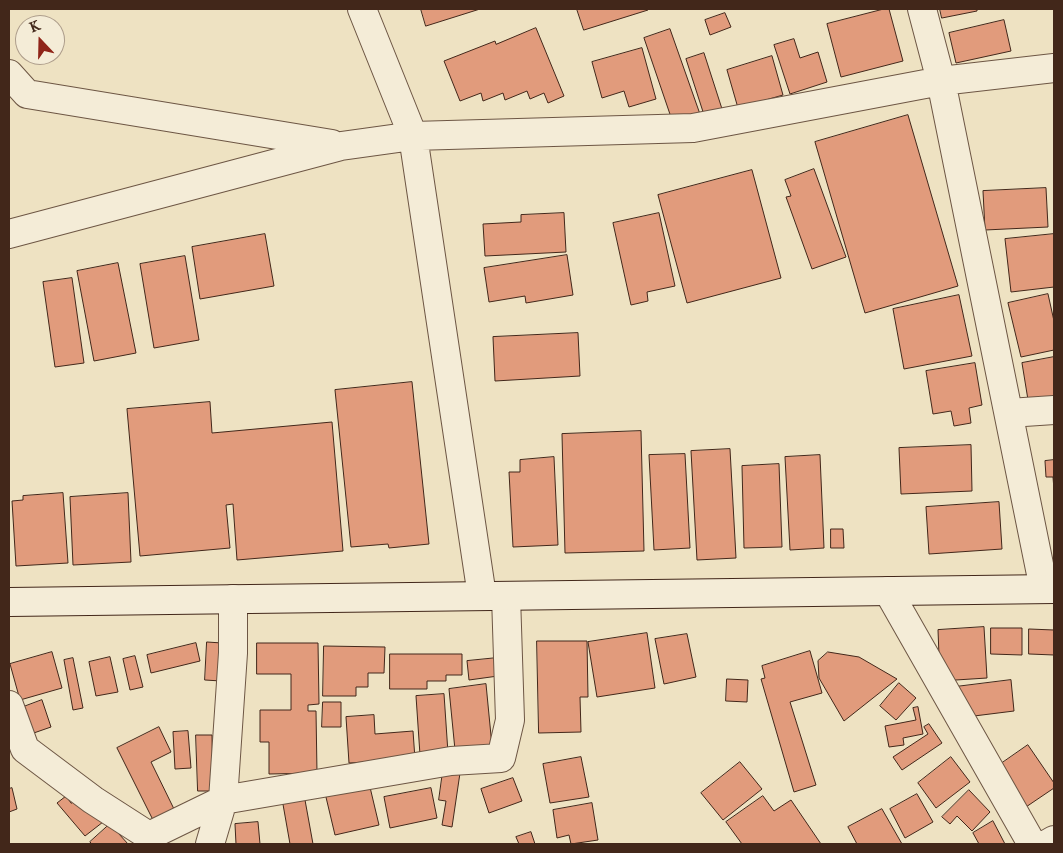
<!DOCTYPE html>
<style>
body{margin:0}
#map{position:relative;width:1063px;height:853px;overflow:hidden;background:#eee2c2;font-family:"IM FELL Great Primer",serif}
canvas{display:block}
.frame{position:absolute;inset:0;border:10px solid #42271a;pointer-events:none}
.north{position:absolute;left:15px;top:15px;width:50px;height:50px;box-sizing:border-box;background:#f4ecd7;border:1px solid #ad9d8b;border-radius:50%;rotate:339deg;font-size:14px;font-weight:700;line-height:20px;text-align:center;color:#42271a}
.north::after{content:'';display:block;margin:auto;width:18px;height:22px;background:#8f2418;clip-path:polygon(50% 0,100% 100%,50% 72%,0 100%)}
</style>
<div id="map">
<canvas width="1063" height="853"></canvas>
<div class="frame"></div>
<div class="north">K</div>
</div>
<script>
const ctx = document.querySelector('canvas').getContext('2d');
ctx.lineJoin = 'round';
function fill(path, color) { ctx.fillStyle = color; ctx.fill(path, 'evenodd'); }
function stroke(path, color, width, dash) { ctx.strokeStyle = color; ctx.lineWidth = width; ctx.lineCap = dash ? 'butt' : 'round'; ctx.setLineDash(dash || []); ctx.stroke(path); }
const building = new Path2D(`
 M421 9H480L426 26Z
 M577 9H648V10L584 30Z
 M884 9H889L903 61 841 77 827 24Z
 M940 9H977V11L942 18Z
 M725 13 731 27 710 35 705 20Z
 M1004 20 1011 51 956 63 949 33Z
 M536 28 564 96 548 103 544 93 530 99 527 91 505 100 503 93 483 101 481 93 460 101 444 61 495 41 496 44Z
 M670 29 701 117 674 126 644 38Z
 M794 39 800 58 818 52 827 82 790 94 774 45Z
 M642 48 656 99 629 107 624 91 602 98 592 62Z
 M704 53 723 112 705 118 686 59Z
 M772 56 783 95 738 108 727 70Z
 M908 115 958 286 865 313 815 142Z
 M814 169 846 257 812 269 786 197 791 196 785 180Z
 M752 170 781 278 687 303 658 195Z
 M1046 188 1048 227 985 230 983 191Z
 M564 213 566 252 485 256 483 224 521 222V215Z
 M659 213 675 286 647 292 648 301 631 305 613 223Z
 M265 234 274 286 200 299 192 247Z
 M1054 234V287L1011 292 1005 239Z
 M567 255 573 295 526 303 525 296 489 302 484 268Z
 M185 256 199 340 154 348 140 264Z
 M118 263 136 353 94 361 77 271Z
 M72 278 84 363 55 367 43 282Z
 M1048 294 1054 321V350L1021 357 1008 303Z
 M959 295 972 356 904 369 893 309Z
 M578 333 580 376 495 381 493 337Z
 M1054 357V402L1029 406 1022 363Z
 M975 363 982 405 969 408 971 423 954 426 951 411 933 414 926 371Z
 M412 382 429 544 389 548 388 544 351 547 335 390Z
 M210 402 212 433 332 422 343 551 237 560 233 504 226 505 230 548 140 556 127 409Z
 M641 431 644 551 565 553 562 434Z
 M971 445 972 491 901 494 899 448Z
 M730 449 736 558 697 560 691 451Z
 M685 454 690 548 654 550 649 455Z
 M820 455 824 548 790 550 785 457Z
 M554 457 558 545 513 547 509 472H520V460Z
 M1054 460V490L1053 477H1046L1045 461Z
 M779 464 782 547 744 548 742 466Z
 M63 493 68 563 16 566 12 501 23 500V496Z
 M128 493 131 562 73 565 70 497Z
 M999 502 1002 549 929 554 926 507Z
 M831 529H843L844 548H831Z
 M984 627 987 678 940 681 938 630Z
 M991 628H1022V655L991 654Z
 M1029 629 1054 630V655L1029 654Z
 M647 633 655 688 597 697 588 642Z
 M687 634 696 677 664 684 655 639Z
 M537 641H587L588 697H580L581 732 539 733Z
 M207 642 222 643 221 681 205 680Z
 M196 643 200 661 151 673 147 655Z
 M257 643H318L319 704 308 705V711H316L317 773 269 774V742H260V710H291V674H257Z
 M324 646 385 647 384 673H368V687H356V696H323Z
 M810 651 822 693 790 702 816 785 794 792 761 679 765 678 762 666Z
 M52 652 62 688 20 700 10 664Z
 M828 652 859 657 897 679 844 721 819 678 818 661Z
 M390 654H462V675H446V681H427V689H390Z
 M135 656 143 687 130 690 123 659Z
 M110 657 118 692 96 696 89 662Z
 M73 658 83 708 73 710 64 660Z
 M497 658 498 676 469 680 467 661Z
 M727 679 748 680 747 702 726 701Z
 M1011 680 1014 711 966 717 955 687Z
 M899 683 916 698 896 720 880 706Z
 M486 684 492 746 455 750 449 689Z
 M444 694 448 753 420 755 416 696Z
 M42 700 51 727 28 735 18 709Z
 M323 702H341V727H322Z
 M918 707 923 734 903 738 904 745 889 747 885 726 916 720 913 708Z
 M374 715 375 734 413 731 415 759 349 763 346 717Z
 M929 724 942 743 902 770 893 757 928 734 924 727Z
 M159 727 171 752 151 762 174 809 153 820 117 748Z
 M188 731 191 768 175 769 173 732Z
 M196 735H212L213 791H198Z
 M1028 745 1054 783V788L1023 809 995 768Z
 M581 757 589 797 550 803 543 764Z
 M951 757 970 782 936 808 918 783Z
 M740 762 762 789 723 820 701 793Z
 M443 771 460 773 452 827 442 825 446 801 439 800Z
 M513 778 522 801 489 813 481 789Z
 M369 783 379 825 335 835 325 793Z
 M12 788 17 809 9 812V789Z
 M431 788 437 818 390 828 384 797Z
 M303 789 313 844H290L281 793Z
 M969 790 990 812 972 831 957 816 950 824 942 817Z
 M917 794 933 822 905 838 890 809Z
 M81 795 103 822 85 836 57 803 66 796 71 803Z
 M763 796 774 811 791 800 821 844H742L726 822Z
 M592 803 598 840 571 844 569 835 557 838 553 810Z
 M882 809 902 844H857L848 827Z
 M993 821 1005 844H979L973 833Z
 M258 822 260 844H236L235 824Z
 M110 824 128 844H92L90 842Z
 M531 832 535 844H519L516 837Z`);
const street = new Path2D(`
 M362 9 413 136 482 596
 M922 9 941 81 1044 589
 M9 74 27 94 332 144
 M9 234 341 146 413 136 693 128 941 81 1054 68
 M1009 413 1054 410
 M888 591 1032 844
 M9 705 25 749 93 800 149 836 223 800 451 761 501 758 510 720 506 596
 M210 844 223 800 233 653V599
 M1047 844 1054 840`);
const secondary = new Path2D(`
 M9 602 1054 589`);
fill(building, '#e19b7c');
stroke(building, '#42271a', 1);
stroke(street, '#6d5644', 30);
stroke(secondary, '#42271a', 30);
stroke(street, '#f4ecd7', 28);
stroke(secondary, '#f4ecd7', 28);
</script>
